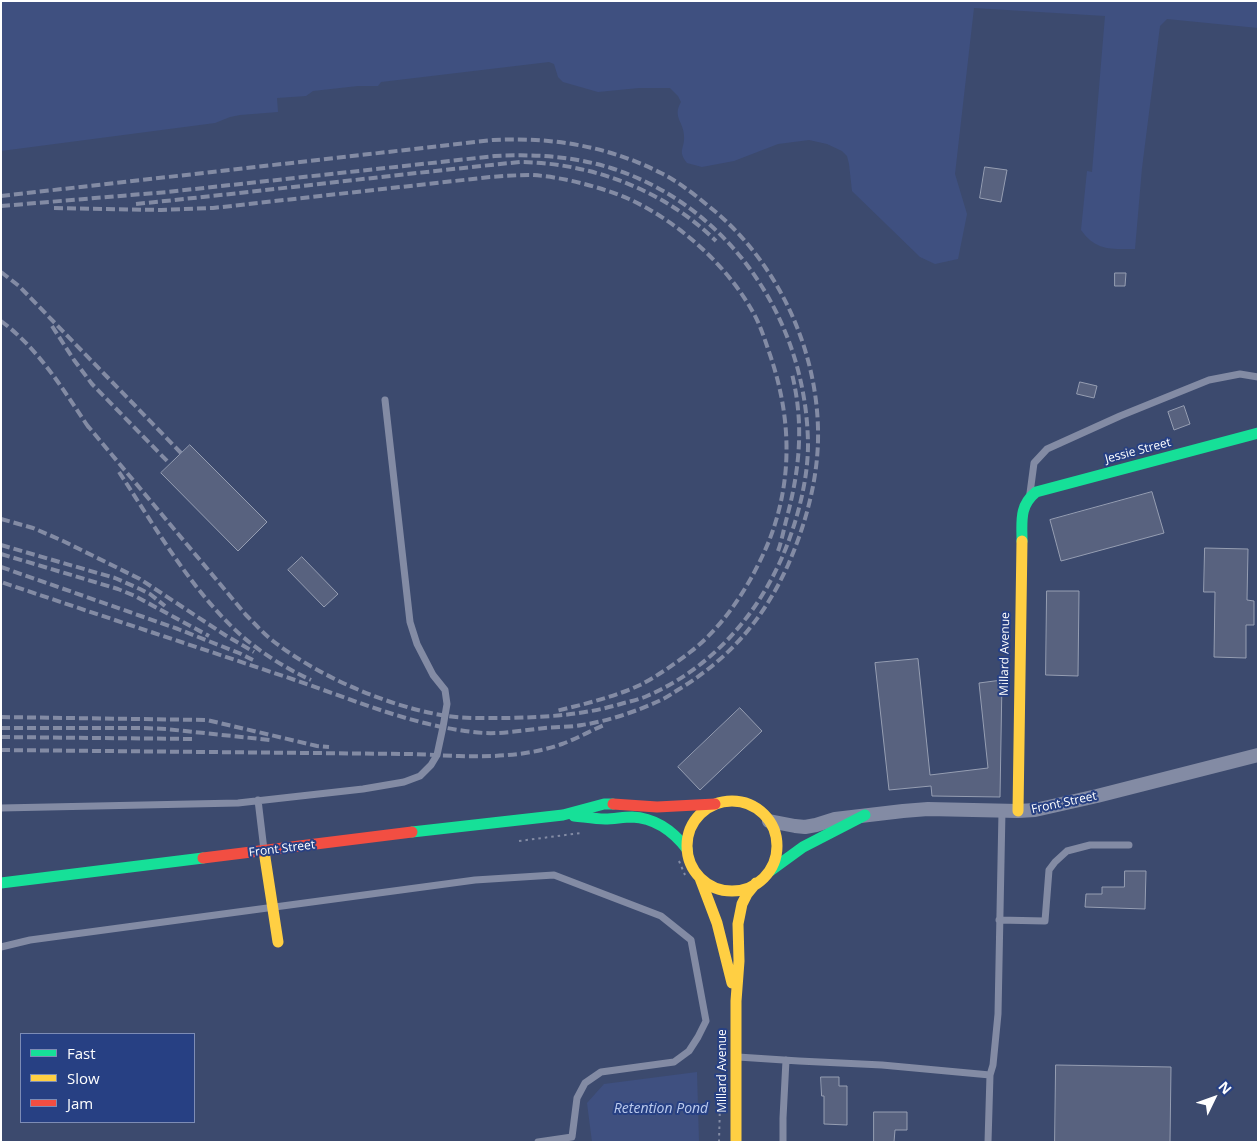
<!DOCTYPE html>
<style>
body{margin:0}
#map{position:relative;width:1259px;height:1143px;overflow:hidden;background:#3c4a6e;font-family:"Open Sans",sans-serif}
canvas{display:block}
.frame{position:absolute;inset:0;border:2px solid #fff;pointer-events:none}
.legend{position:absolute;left:20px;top:1033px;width:175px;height:90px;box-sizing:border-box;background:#274083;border:1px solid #7d8cb5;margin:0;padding:6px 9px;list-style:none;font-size:15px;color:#fff}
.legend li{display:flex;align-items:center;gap:10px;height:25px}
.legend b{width:25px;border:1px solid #7d8cb5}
.north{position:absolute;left:1189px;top:1073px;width:50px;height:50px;-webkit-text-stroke:4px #274083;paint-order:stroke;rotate:48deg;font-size:14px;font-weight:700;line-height:20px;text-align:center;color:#fff}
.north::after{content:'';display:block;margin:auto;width:18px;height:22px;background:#fff;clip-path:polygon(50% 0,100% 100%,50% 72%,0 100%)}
</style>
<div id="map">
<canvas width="1259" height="1143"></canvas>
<div class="frame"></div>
<ul class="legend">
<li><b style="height:6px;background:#16e098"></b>Fast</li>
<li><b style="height:6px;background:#ffcf43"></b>Slow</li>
<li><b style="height:6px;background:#f24e42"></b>Jam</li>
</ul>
<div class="north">N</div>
</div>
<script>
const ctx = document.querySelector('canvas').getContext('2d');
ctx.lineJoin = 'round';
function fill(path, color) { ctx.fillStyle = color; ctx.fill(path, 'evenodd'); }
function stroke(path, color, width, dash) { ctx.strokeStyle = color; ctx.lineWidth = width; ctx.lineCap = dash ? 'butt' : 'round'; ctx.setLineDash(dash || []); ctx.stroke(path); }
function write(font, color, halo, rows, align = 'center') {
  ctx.font = font + ' "Open Sans",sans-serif'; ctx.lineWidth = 4; ctx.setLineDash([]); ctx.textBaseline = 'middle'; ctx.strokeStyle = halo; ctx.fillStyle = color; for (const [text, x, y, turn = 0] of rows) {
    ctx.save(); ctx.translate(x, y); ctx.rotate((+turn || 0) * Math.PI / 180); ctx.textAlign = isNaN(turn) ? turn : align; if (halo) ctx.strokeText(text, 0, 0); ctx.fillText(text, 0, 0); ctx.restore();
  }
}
const water = new Path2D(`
 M1 1H1258V28L1167 19 1160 26 1142 168 1135 249C1111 249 1096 251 1081 230L1087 171 1092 172 1105 16 974 8 955 174 967 214 958 259 935 264 920 257 852 191 849 164 847 156 842 151 827 144 809 140 778 144 734 161 702 167 687 163C677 150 685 149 684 136 684 122 672 117 681 102L678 96 670 88H639L598 92 563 82 558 77 554 64 549 62 381 82 378 86H358L313 91 306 96 277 98 278 112 240 115 230 117 215 123 1 151Z
 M697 1072 699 1142H592L587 1103 604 1084Z`);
const building = new Path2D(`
 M985 167 1007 170 1001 202 980 198Z
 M1115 273H1126L1125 286H1115Z
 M1080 382 1097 386 1094 398 1077 394Z
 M1184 406 1190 424 1174 430 1168 412Z
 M190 445 267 522 238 551 161 473Z
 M1152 492 1164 533 1061 561 1050 520Z
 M1205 548 1248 549 1247 600 1254 601V625H1246V658L1214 657 1215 592H1204Z
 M302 557 338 594 324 607 288 570Z
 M1047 591H1079L1078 676 1046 675Z
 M918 659 930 775 988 768 979 683 1002 680 1000 797 932 796 931 786 889 790 875 663Z
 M740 708 762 731 700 790 678 767Z
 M1125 871H1146L1145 909 1085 907 1086 894H1102V887H1124Z
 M1056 1065 1171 1067 1170 1142H1055Z
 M821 1077H839V1086H847V1125L824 1124V1096H822Z
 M874 1112H907V1130H895L894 1142H874Z`);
const path = new Path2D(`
 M519 841 581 833
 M679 861 685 875
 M719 1142 720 1104`);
const lane = new Path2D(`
 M1030 493 1034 463 1047 449 1120 416 1209 380 1240 374 1258 377
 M258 800 264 850
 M1 808 238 803 363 789 404 782 420 776 431 765 437 755 443 727 447 704 445 690 433 675 417 644 410 622 385 400
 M999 920 1045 921 1049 870 1055 862 1067 851 1090 845H1129
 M1 947 30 940 475 880 554 875 661 916 691 940 706 1021 698 1037 689 1051 674 1062 601 1072 585 1083 577 1098 572 1137 538 1142
 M738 1057 799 1061 882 1065 990 1075 993 1065 998 1014 1002 811
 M783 1142V1118L786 1060
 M988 1142 990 1075`);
const street = new Path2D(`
 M769 821 795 826 805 827 816 825 835 819 903 811 928 809 1018 811 1035 810 1097 796 1258 755`);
const fast = new Path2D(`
 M1022 541C1022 521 1019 506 1036 492L1258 433
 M574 816C584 817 595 819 605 819 614 819 623 817 632 817 655 818 673 831 687 849
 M412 832 563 815 604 804H613
 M770 871 803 847 865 815
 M1 883 203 858`);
const slow = new Path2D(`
 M687 846a45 45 0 1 1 90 0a45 45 0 1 1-90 0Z
 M1018 811 1022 541
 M264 851 278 942
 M700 878 717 923 732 983
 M736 1142V1001L739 961 738 924 742 904 747 894 756 883`);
const jam = new Path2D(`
 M613 804 657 807 715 804
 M203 858 412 832`);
const rail = new Path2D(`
 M1 196 493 140C552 137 608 146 661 173 681 183 700 199 717 213 781 268 820 356 818 441 817 483 805 526 788 565 764 618 731 657 681 688 674 692 668 697 661 700 638 711 608 721 582 725 570 727 557 727 545 728 525 730 504 734 484 733 418 728 357 701 295 680 197 647 99 615 1 582
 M136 204C264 191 392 175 520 162 592 163 664 190 716 241
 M1 206 167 192 495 156C535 154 572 156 611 168 730 206 807 321 808 445 808 483 795 530 779 564 752 622 707 670 647 696 640 699 632 701 624 703 585 715 548 717 508 718 486 718 462 719 441 715 385 705 318 676 273 641 263 633 255 624 246 615L87 425
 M54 208 161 210 213 208 490 177C504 176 518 175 532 175 563 177 601 187 629 199 679 222 728 266 754 314 760 325 764 337 768 349 791 413 794 477 769 541 752 582 725 626 689 653 676 663 656 677 640 685 614 697 585 704 556 711
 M1 272 19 286 181 453
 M1 321C40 350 64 391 91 431
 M52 326 74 360 92 384 170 464
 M119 472C156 528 192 592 243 637 263 654 287 669 311 680
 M1 519 33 528 63 541 140 579 225 635 254 652
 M1 545 115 578 140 589 150 594 165 606
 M778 551C782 540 784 528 787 517 800 468 804 423 792 374
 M1 554 118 589 135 596 209 636
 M1 567 178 629 239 653 253 660
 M1 717 207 720 317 746 329 747
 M1 728H143L166 729 270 740
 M1 737 194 739
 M1 750 412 754C462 756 514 761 562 744 576 739 590 731 604 725`);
const streetNames = [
 ["Jessie Street",1138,451,-15],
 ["Millard Avenue",1005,654,-89],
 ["Front Street",1064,803,-12],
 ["Front Street",282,849,-7],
 ["Millard Avenue",723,1071,-90]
];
const waterNames = [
 ["Retention Pond",661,1109]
];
fill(water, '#3f5080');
fill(building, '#58627f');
stroke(building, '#969eb2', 1);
stroke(path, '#838ba4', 2, [2.5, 4]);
stroke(lane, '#838ba4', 7);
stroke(street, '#838ba4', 14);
stroke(fast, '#16e098', 11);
stroke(slow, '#ffcf43', 11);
stroke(jam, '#f24e42', 11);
stroke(rail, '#838ba4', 4, [9, 4]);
write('12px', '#fff', '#274083', streetNames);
write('italic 14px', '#bccbee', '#274083', waterNames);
</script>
